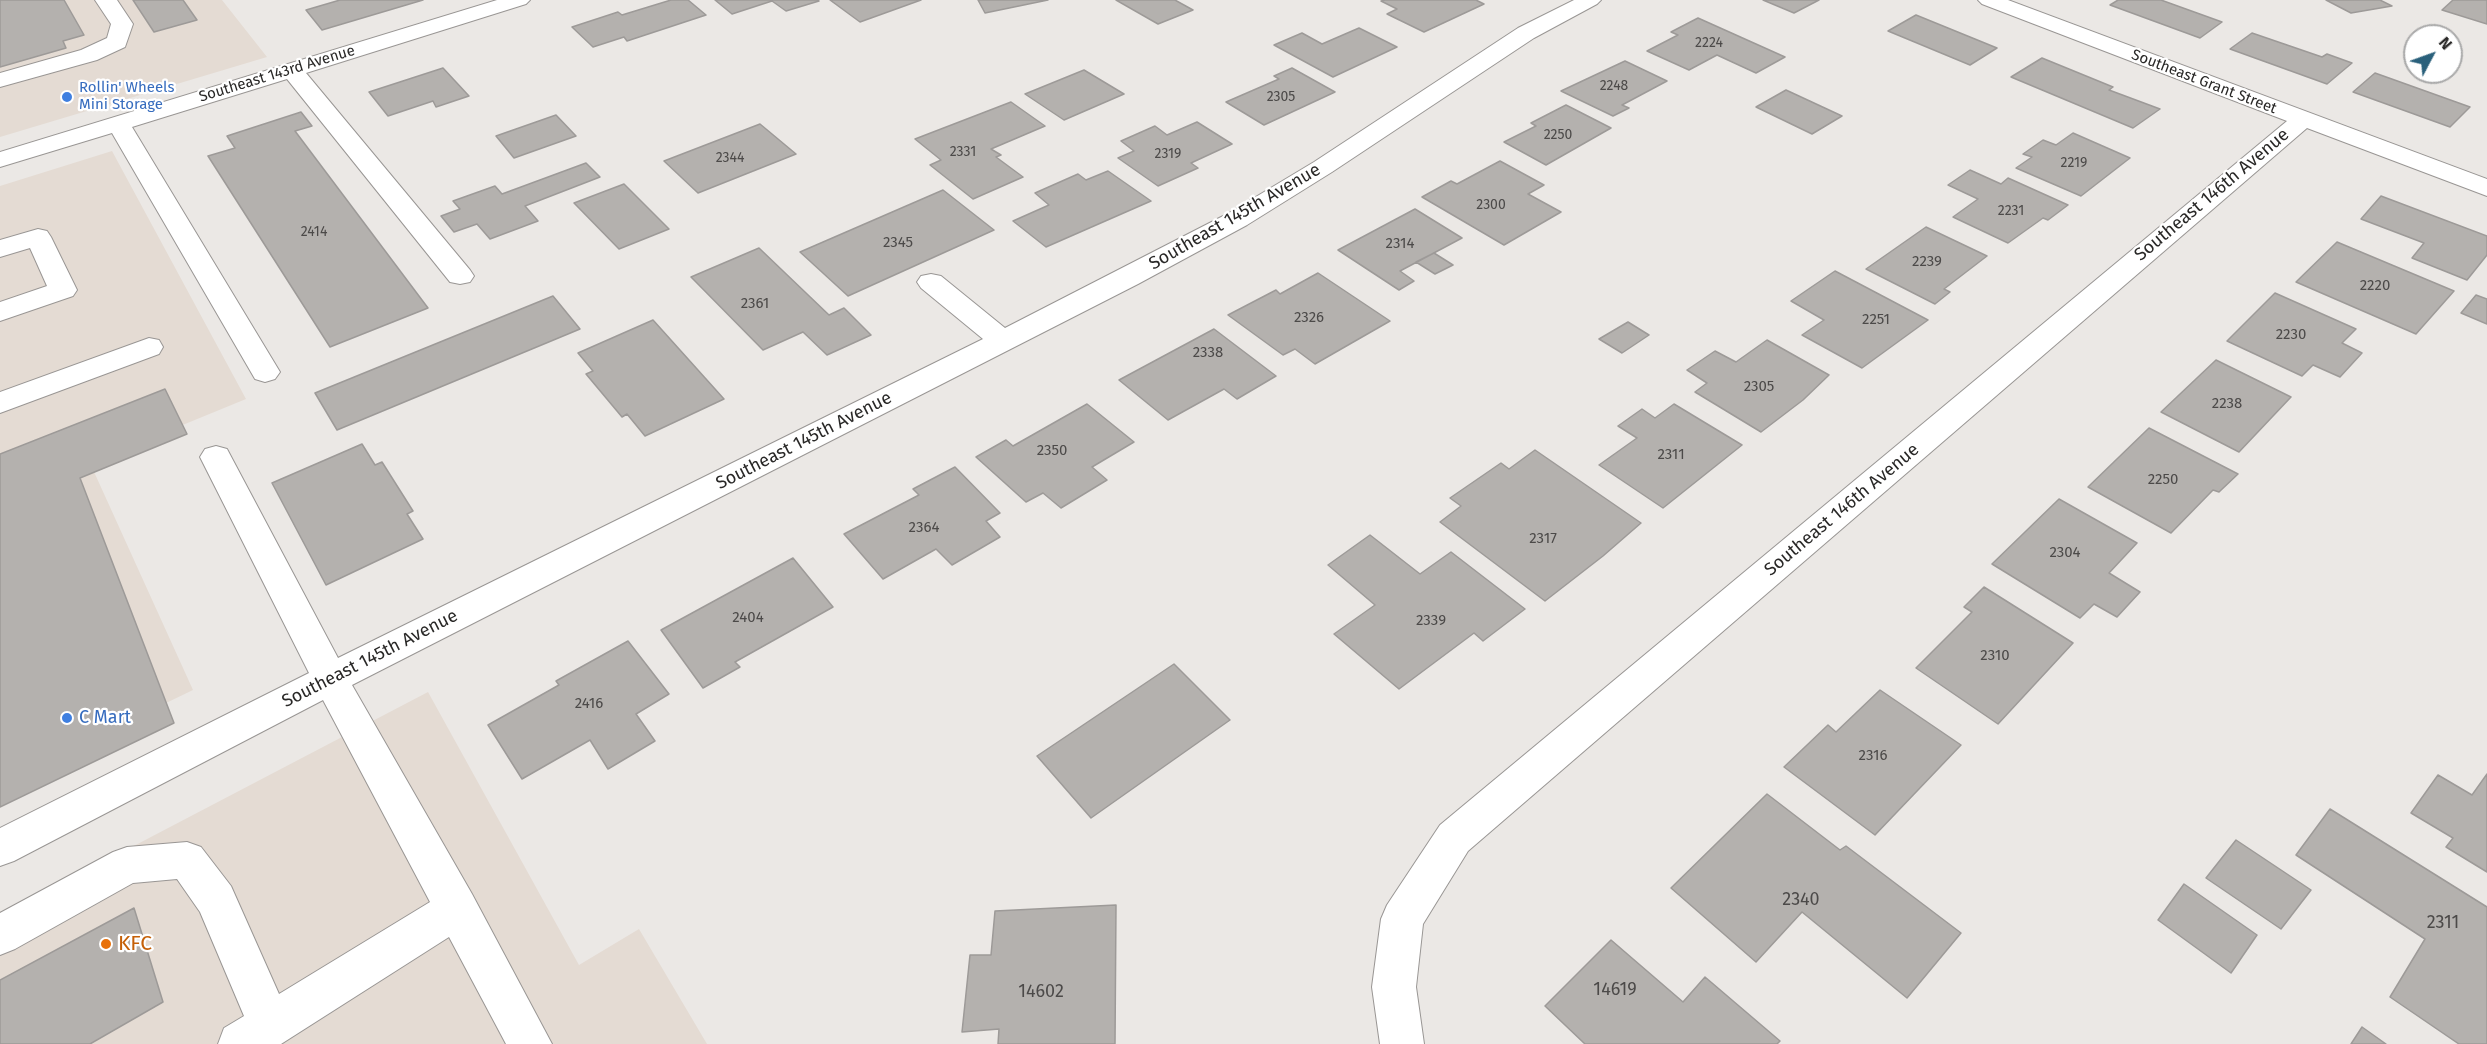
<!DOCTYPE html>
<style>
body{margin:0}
#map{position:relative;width:2487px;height:1044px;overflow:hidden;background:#ebe8e5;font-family:"Fira Sans",sans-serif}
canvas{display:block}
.north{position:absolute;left:2403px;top:24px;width:60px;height:60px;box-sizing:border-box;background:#fff;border:2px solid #a9a9a9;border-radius:50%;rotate:49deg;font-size:16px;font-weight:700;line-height:24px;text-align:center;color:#292827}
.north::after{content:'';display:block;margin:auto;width:21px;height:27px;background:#2a607b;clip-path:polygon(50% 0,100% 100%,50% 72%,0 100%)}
</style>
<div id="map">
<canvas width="2487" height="1044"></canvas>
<div class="north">N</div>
</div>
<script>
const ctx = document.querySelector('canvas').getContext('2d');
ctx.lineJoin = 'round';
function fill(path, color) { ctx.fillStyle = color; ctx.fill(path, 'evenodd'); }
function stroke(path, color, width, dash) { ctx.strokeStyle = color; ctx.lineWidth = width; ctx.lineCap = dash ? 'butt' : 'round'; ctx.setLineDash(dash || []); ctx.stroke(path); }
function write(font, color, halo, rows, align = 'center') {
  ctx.font = font + ' "Fira Sans",sans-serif'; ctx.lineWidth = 4.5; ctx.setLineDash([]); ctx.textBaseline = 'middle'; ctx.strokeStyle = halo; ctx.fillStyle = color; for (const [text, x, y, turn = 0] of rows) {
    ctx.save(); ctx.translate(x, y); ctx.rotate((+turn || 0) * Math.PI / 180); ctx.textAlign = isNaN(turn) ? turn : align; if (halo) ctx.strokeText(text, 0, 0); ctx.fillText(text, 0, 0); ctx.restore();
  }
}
const built = new Path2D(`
 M0 0H222L267 57 0 137Z
 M112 151 246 399 90 463 193 690 0 783V186Z
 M428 692 579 965 639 929 707 1044H0V916Z`);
const building = new Path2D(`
 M0 0H64L84 35 63 41 66 48 0 67Z
 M133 0H183L197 20 154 32Z
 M340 0H423L322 30 306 10Z
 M671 0H688L706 15 627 41 624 37 593 47 572 27 618 12 622 15Z
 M715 0H818L819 1 786 11 772 1 732 14Z
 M830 0H921L860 22Z
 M978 0H1048L985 13Z
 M1116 0H1175L1193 10 1158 24Z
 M1385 0H1476L1484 4 1424 32 1387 14 1397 9 1381 1Z
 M1763 0H1819L1794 13Z
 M2118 0H2161L2222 22 2200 38 2110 5Z
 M2326 0H2380L2392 6 2351 13Z
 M2453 0H2487V24L2442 10Z
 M1916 15 1997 48 1970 65 1888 31Z
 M1698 18 1785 57 1756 73 1717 55 1689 70 1647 51 1678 35 1671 32Z
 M1359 28 1397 47 1333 77 1274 45 1302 33 1322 44Z
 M2252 33 2322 57 2327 54 2352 63 2327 84 2230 49Z
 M2042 58 2113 87 2109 90 2160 109 2133 128 2011 77Z
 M1625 61 1667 81 1622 105 1629 108 1613 116 1561 91Z
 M443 68 469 96 436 107 433 101 388 116 369 92Z
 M1292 68 1335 92 1264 125 1226 102 1279 79 1274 76Z
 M1084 70 1124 94 1064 120 1025 94Z
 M2375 73 2470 107 2450 127 2353 92Z
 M1786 90 1842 116 1812 134 1756 107Z
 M1011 102 1045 126 991 149 1001 155 996 157 1023 177 973 199 930 165 941 160 915 139Z
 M1566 105 1611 128 1546 165 1504 142 1536 126 1531 123Z
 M301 112 312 126 295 131 428 308 330 347 208 156 235 148 227 136Z
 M556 115 576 136 514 158 496 136Z
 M1197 122 1232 144 1191 163 1198 168 1158 186 1118 158 1134 151 1121 141 1155 126 1167 135Z
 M760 124 796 154 698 193 664 161Z
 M2073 133 2130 158 2081 196 2016 168 2032 157 2023 154 2043 140 2056 145Z
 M1500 161 1544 185 1528 194 1561 212 1504 245 1422 197 1451 181 1457 184Z
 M586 163 600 177 525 206 538 221 490 239 477 224 454 232 441 216 460 209 453 201 495 186 502 194Z
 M1970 170 2001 184 2008 178 2068 205 2048 220 2043 218 2008 243 1953 217 1978 199 1948 185Z
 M1108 171 1151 201 1046 247 1013 221 1049 205 1035 193 1078 174 1086 180Z
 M624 184 669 229 619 249 574 203Z
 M943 190 994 230 848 296 800 252Z
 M2381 196 2487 236V255L2467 280 2412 258 2424 243 2361 219Z
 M1415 209 1462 238 1400 271 1414 281 1399 290 1338 250Z
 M1926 227 1987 256 1944 289 1950 292 1935 304 1866 269Z
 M2337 242 2454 291 2416 334 2296 282Z
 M759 248 829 315 844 308 871 335 827 355 803 332 763 350 691 277Z
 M1434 253 1453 265 1435 274 1416 262Z
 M1835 271 1928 320 1862 368 1802 335 1824 320 1791 301Z
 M1318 273 1390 321 1315 364 1295 349 1283 355 1228 315 1276 290 1280 294Z
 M2275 293 2356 329 2342 343 2362 353 2340 377 2313 365 2302 376 2227 341Z
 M2476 295 2487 299V324L2461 313Z
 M553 296 580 329 337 430 315 393Z
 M653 320 724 399 645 436 627 414 622 417 586 374 593 371 578 353Z
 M1628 322 1649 335 1622 353 1599 339Z
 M1214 329 1276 376 1237 399 1224 389 1168 420 1119 380Z
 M1767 340 1829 375 1803 400 1761 432 1695 392 1707 383 1687 370 1715 351 1736 362Z
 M2216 360 2291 397 2239 452 2161 412Z
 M165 389 187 434 80 478 174 723 0 807V454Z
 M1087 404 1134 442 1092 467 1107 480 1061 508 1043 493 1026 502 976 457 1006 440 1013 446Z
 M1674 404 1742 445 1663 508 1599 465 1637 438 1618 426 1642 409 1655 418Z
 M2149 428 2238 474 2219 492 2213 490 2171 533 2088 487Z
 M362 444 375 465 382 462 413 511 407 514 423 539 326 585 272 483Z
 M1535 450 1641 523 1603 556 1545 601 1440 522 1461 506 1450 498 1501 463 1509 469Z
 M955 467 1000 513 986 521 1000 537 952 565 936 549 883 579 844 534 919 495 913 489Z
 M2059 499 2137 543 2109 573 2140 592 2117 617 2094 604 2080 618 1992 564Z
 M1370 535 1420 574 1451 552 1525 609 1483 641 1474 633 1399 689 1334 634 1375 605 1328 565Z
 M793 558 833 607 735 662 740 667 703 688 661 630Z
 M1984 587 2073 643 1998 724 1916 668 1972 612 1964 607Z
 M628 641 669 694 636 714 655 741 608 769 590 740 522 779 488 725 559 685 556 681Z
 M1174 664 1230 720 1091 818 1037 756Z
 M1880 690 1961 745 1875 835 1784 767 1828 725 1836 732Z
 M2487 774V872L2446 847 2453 838 2411 813 2438 775 2472 795Z
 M1767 794 1840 850 1846 846 1961 933 1907 998 1802 912 1756 962 1671 888Z
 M2330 809 2487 907V1044H2459L2390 997 2425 939 2296 855Z
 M2236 840 2311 890 2281 929 2206 878Z
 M2184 884 2257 935 2231 973 2158 920Z
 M1116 905 1115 1044H998L999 1029 962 1032 970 955H991L995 911Z
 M134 908 163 1002 90 1044H0V980Z
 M1611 940 1683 1002 1705 977 1780 1041 1777 1044H1585L1545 1006Z
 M2362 1027 2386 1044H2351Z`);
const minor = new Path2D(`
 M95 0H117L133 24 125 47 97 60 0 87V73L81 50 107 38 111 24Z
 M497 0H530L526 4 306 73 470 270 474 276 470 282 460 284 450 282 287 79 132 127 280 372 275 379 265 382 255 379 112 133 0 167V152Z
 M1574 0H1601L1597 4 1534 38 1332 172 1247 225 1138 284 352 685 472 894 552 1044H506L449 937 281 1044H218L224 1028 244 1016 200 912 177 879 133 883 15 949 0 955V913L113 852 127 847 187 842 201 847 231 886 279 994 430 902 323 700 14 861 0 866V828L309 673 200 457 205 449 216 446 227 449 338 658 983 339 921 288 917 282 921 276 931 274 941 276 1005 328 1229 213 1314 162 1518 28Z
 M1978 0H2008L2487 179V196L2307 128 1468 851 1423 924 1416 987 1424 1044H1380L1372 987 1381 919 1387 905 1440 825 2287 121 1982 4Z
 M38 229 47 231 51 237 77 290 73 296 0 321V302L47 286 30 248 0 257V240Z
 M149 338 159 340 163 347 159 354 0 413V392Z`);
const markers = [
 [67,97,6,"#3f7fe0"],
 [67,718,6,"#3f7fe0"],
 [106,944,6,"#e8710a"]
];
const farNumbernames = [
 ["2224",1709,43],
 ["2248",1614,86],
 ["2305",1281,97],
 ["2250",1558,135],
 ["2331",963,152],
 ["2319",1168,154],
 ["2344",730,158],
 ["2219",2074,163],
 ["2300",1491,205],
 ["2231",2011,211],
 ["2414",314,232]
];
const farStreetnames = [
 ["Southeast 143rd Avenue",277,74,-17],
 ["Southeast Grant Street",2204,82,21]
];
const farShopnames = [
 ["Rollin' Wheels",79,88],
 ["Mini Storage",79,105]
];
const numberNames = [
 ["2345",898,243],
 ["2314",1400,244],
 ["2239",1927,262],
 ["2220",2375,286],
 ["2361",755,304],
 ["2326",1309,318],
 ["2251",1876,320],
 ["2230",2291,335],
 ["2338",1208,353],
 ["2305",1759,387],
 ["2238",2227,404],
 ["2350",1052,451],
 ["2311",1671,455],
 ["2250",2163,480],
 ["2364",924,528],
 ["2317",1543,539],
 ["2304",2065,553],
 ["2404",748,618],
 ["2339",1431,621],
 ["2310",1995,656],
 ["2416",589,704],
 ["2316",1873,756]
];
const streetNames = [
 ["Southeast 146th Avenue",2212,195,-40],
 ["Southeast 145th Avenue",1235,217,-30],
 ["Southeast 145th Avenue",804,441,-27],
 ["Southeast 146th Avenue",1842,510,-40],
 ["Southeast 145th Avenue",370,659,-27]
];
const shopNames = [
 ["C Mart",79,718]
];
const nearNumbernames = [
 ["2340",1801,900],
 ["2311",2443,923],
 ["14619",1615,990],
 ["14602",1041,992]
];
const nearFoodnames = [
 ["KFC",118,944]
];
fill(built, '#e4dbd3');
fill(building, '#b4b1ae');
stroke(building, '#9d9a98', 1.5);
stroke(minor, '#999694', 2);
fill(minor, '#fff');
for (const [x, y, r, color] of markers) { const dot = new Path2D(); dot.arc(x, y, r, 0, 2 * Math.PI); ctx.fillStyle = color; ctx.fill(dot); stroke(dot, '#fff', 2); }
write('14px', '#4c4a49', null, farNumbernames);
write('15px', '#292827', '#fff', farStreetnames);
write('15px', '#366cbe', '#fff', farShopnames, 'left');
write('15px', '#4c4a49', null, numberNames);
write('18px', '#292827', '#fff', streetNames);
write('18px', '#366cbe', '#fff', shopNames, 'left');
write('18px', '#4c4a49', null, nearNumbernames);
write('21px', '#c56008', '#fff', nearFoodnames, 'left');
</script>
